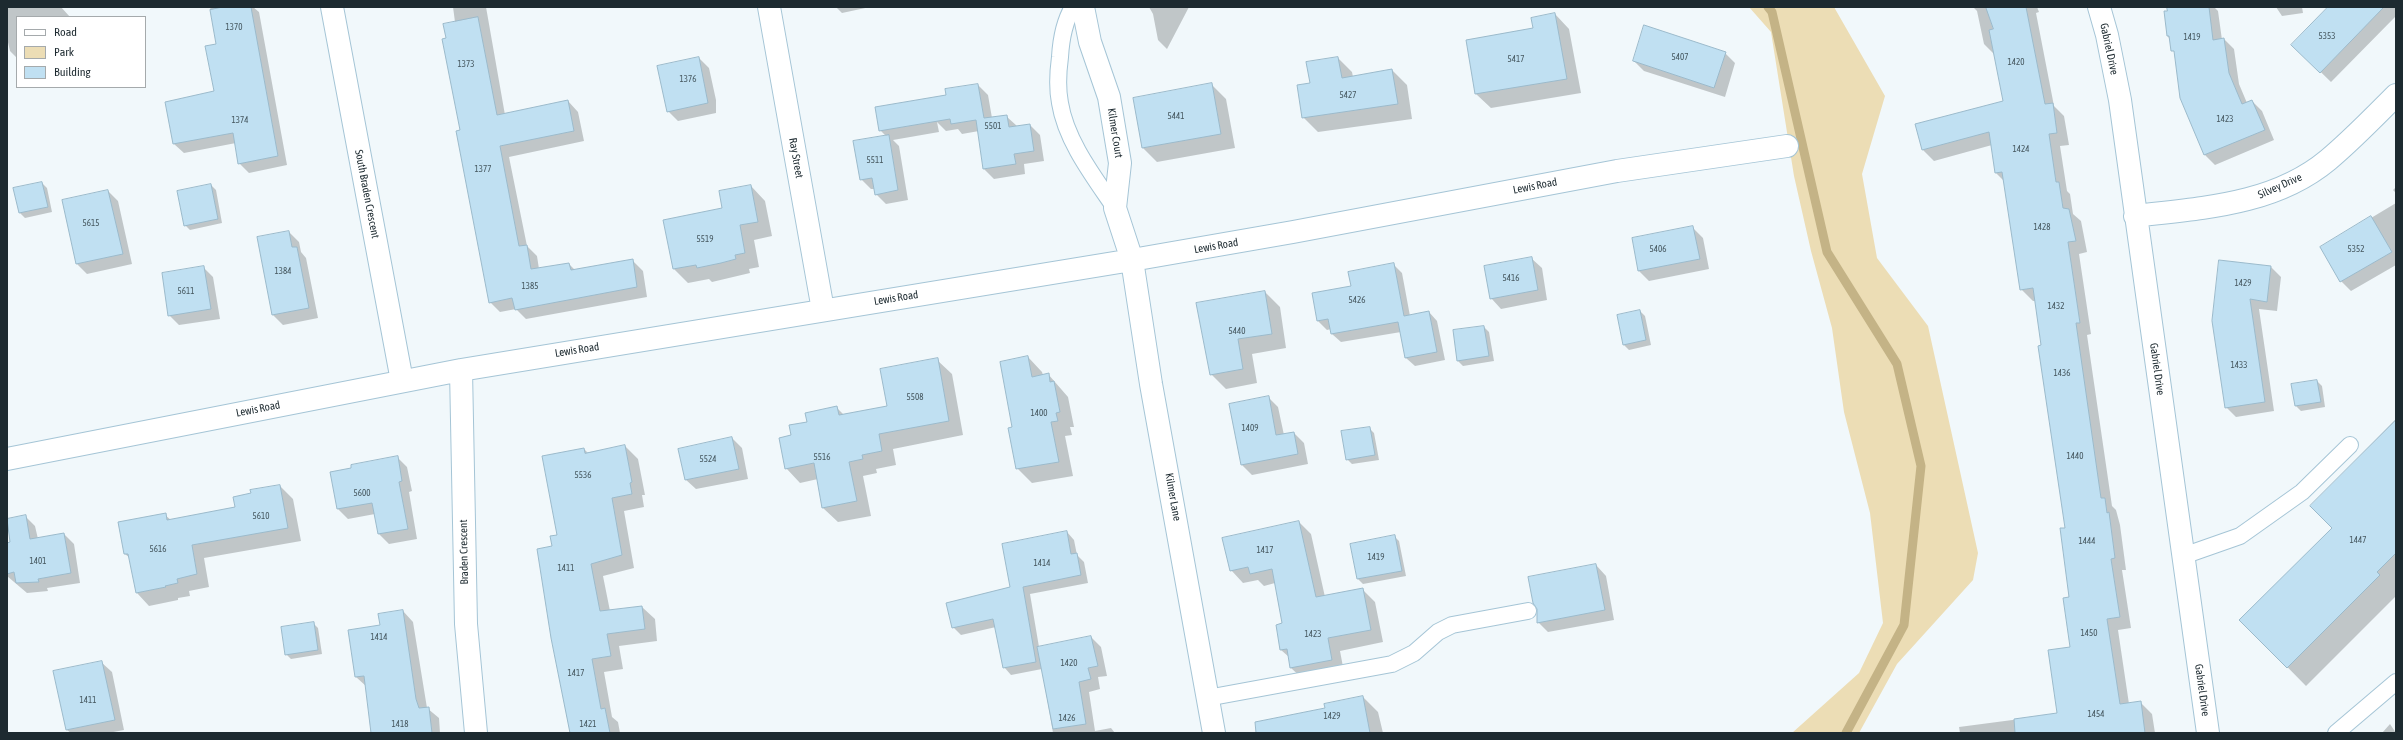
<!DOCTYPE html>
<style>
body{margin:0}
#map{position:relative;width:2403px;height:740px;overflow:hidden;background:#f1f8fb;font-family:"Asap Condensed",sans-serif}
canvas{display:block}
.frame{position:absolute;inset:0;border:8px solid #1d2a30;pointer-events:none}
.legend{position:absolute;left:16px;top:16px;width:130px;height:72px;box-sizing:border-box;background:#fff;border:1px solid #a5aaac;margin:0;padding:5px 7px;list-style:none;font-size:12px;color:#1d2a30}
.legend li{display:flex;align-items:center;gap:8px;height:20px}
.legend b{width:20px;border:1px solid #a5aaac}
</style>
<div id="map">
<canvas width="2403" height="740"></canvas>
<div class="frame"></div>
<ul class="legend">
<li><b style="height:5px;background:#fff"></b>Road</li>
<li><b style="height:11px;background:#ecddb5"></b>Park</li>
<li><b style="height:11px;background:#c0e0f2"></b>Building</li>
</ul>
</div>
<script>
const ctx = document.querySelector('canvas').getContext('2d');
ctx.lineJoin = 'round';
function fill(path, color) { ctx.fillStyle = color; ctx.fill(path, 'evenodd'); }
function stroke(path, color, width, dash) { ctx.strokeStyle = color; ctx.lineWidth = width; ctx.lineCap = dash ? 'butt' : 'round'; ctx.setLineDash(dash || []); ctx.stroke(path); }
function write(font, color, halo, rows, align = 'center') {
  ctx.font = font + ' "Asap Condensed",sans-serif'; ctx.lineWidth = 4; ctx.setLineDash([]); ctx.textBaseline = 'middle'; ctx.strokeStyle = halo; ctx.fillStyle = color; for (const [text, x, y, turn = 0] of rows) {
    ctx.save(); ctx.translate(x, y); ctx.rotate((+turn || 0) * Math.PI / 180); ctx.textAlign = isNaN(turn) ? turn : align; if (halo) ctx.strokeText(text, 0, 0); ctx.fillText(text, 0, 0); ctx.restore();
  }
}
const green = new Path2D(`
 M1749 7H1834L1885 96 1862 174 1877 258 1928 326 1978 553 1973 580 1897 664 1859 733H1792L1859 673 1883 623 1870 513 1844 412 1832 328 1811 251 1794 176 1771 32Z`);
const shadow = new Path2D(`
 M7 7H61L70 17H17V58L10 51 7 38Z
 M210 7H253L259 12 287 165 249 173 239 163 236 143 184 153 174 144 166 103 215 92 217 45Z
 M453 7H486L505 115 568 101 578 112 584 141 509 157 527 246 537 256 539 269 569 264 575 270 632 260 643 271 647 297 526 319 516 309 500 312 490 302 447 39 455 22Z
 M836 7H870L842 13Z
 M1149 7H1189L1167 49 1158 40 1153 14Z
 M1973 7H2037L2039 12 2036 13 2054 106 2064 116 2069 145 2060 146 2067 191 2070 194 2073 214 2081 221 2087 252 2079 254 2091 334 2087 335 2112 506 2116 510 2120 525 2126 570H2122L2131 628 2118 630 2129 704 2140 702 2152 714 2155 733H1960L1959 727 2058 714 2071 648 2066 529 2042 346 2036 301H2033L2021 289 2005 182 1996 173 1992 145 1934 161 1923 150 2004 102 1996 56 1984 44 1977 11Z
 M2168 7H2214L2218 11 2222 40 2224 39 2234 49 2239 84 2247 103 2252 101 2262 111 2274 140 2215 165 2205 155 2181 97 2175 53 2168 36Z
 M2276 7H2302L2303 13 2282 16Z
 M2329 7H2396V16L2331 82 2293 45Z
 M1555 14 1569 29 1581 93 1491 108 1476 94 1467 40 1534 28Z
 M1725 53 1735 63 1725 97 1644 71 1634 61Z
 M699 58 709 68 716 100V113L678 121 668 111Z
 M1338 58 1352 72 1353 77 1392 70 1407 85 1412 119 1318 132 1303 117 1311 84Z
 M978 85 988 95 992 118 1006 116 1017 126 1030 125 1040 135 1044 161 1024 164 1025 174 994 179 984 169 979 131 962 134 958 129 946 131 937 122 939 132 893 140 899 146 908 200 886 204 876 194 875 189H871L861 179 886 136 880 130 948 96Z
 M1212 85 1226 99 1235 148 1157 162 1143 148Z
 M42 183 47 188 52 212 25 218 20 213Z
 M211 185 216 190 222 223 190 230 185 225Z
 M751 186 765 201 772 236 754 240 759 267 749 269 750 273 712 282 709 279 688 283 674 269 723 209Z
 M2396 187V193L2393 190Z
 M108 191 118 201 132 264 87 274 77 264Z
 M2396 203V265L2351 291 2341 281 2321 248Z
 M1693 228 1703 238 1709 269 1649 281 1639 271 1633 239Z
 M289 232 299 242 301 252 306 258 318 318 283 325 273 315 258 238Z
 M1531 258 1542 268 1547 300 1501 309 1491 298Z
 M1393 264 1402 273 1410 316 1429 312 1437 321 1445 360 1415 366 1406 358 1401 332 1341 342 1332 334 1331 329 1327 330 1318 321 1313 294 1352 287Z
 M203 267 213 277 220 319 179 325 169 315Z
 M2271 267 2281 277 2277 311 2259 309 2274 411 2236 417 2226 407 2213 321Z
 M1265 292 1280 307 1286 348 1252 354 1257 383 1226 389 1211 374Z
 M1640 311 1645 316 1651 345 1629 350 1624 345 1618 316Z
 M1484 327 1489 332 1494 361 1463 366 1458 361 1454 331Z
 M1028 357 1042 372 1043 375 1048 374 1068 397 1074 427H1070L1072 435 1065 436 1073 476 1032 483 1017 468 1014 428Z
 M937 360 952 374 963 435 893 449 896 465 876 469 877 473 863 476 871 516 838 522 823 508 818 479 800 483 786 468 792 436 808 423 836 407 844 415 889 407Z
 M2317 381 2322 386 2325 407 2301 411 2296 406Z
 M1268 397 1278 407 1284 435 1294 433 1304 443 1308 464 1252 475 1242 465 1230 404Z
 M2396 419V596L2306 686 2241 620 2334 528 2312 506Z
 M1369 428 1374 433 1379 460 1352 464 1347 459Z
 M732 438 742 448 748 479 696 489 685 479Z
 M625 446 638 459 645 495H642L644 507 624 511 634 568 603 576 610 611 642 607 655 619 657 641 619 646 623 669 604 672 612 717 618 722 620 733H570L552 638 553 547 558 536 584 449 588 453Z
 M397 457 407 467 412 491 409 492 417 539 389 544 379 534 375 514 348 519 338 509 331 473Z
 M280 486 293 499 301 541 204 558 209 587 189 591 190 596 178 598V600L149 606 137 593 130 558 125 554 165 515 171 520 236 507Z
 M25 516 35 526 38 539 64 534 74 544 80 583 47 588 48 591 27 593 7 576V551L11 550 7 520Z
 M1299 522 1311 534 1325 597 1362 589 1375 602 1383 642 1340 651 1344 672 1304 680 1291 668 1289 657 1281 650 1283 624 1275 583 1264 586 1258 580 1243 583 1231 570Z
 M1067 532 1074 540 1077 555 1084 562 1088 583 1030 594 1039 647 1091 637 1101 647 1107 676 1098 677 1100 689 1089 692 1095 731 1111 728 1115 733H1053L1042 669 1011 675 1004 667 996 627 961 635 953 627 1012 588Z
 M1394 536 1399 541 1406 576 1363 584 1358 579 1352 545Z
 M1596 565 1606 576 1614 620 1548 632 1538 622Z
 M403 611 413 622 427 708 439 718 440 733H372L367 687 356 677 381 626Z
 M313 623 318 628 322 654 291 659 286 654Z
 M101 662 112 672 124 730 108 733H71L67 730Z
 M1363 697 1378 712 1383 733H1301L1326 709Z
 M2390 724 2396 733H2382Z`);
const stream = new Path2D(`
 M1768 7 1772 12 1827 252 1897 364 1921 466 1904 625 1846 733`);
const building = new Path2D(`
 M223 7H251L278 156 238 164 233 133 173 144 165 102 214 91 205 46 216 44 210 10Z
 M1986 7H2026L2045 104 2053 103 2057 133 2049 134 2056 182H2059L2063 208 2069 209 2076 241 2068 242 2080 323H2076L2101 498H2105L2107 513 2109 512 2115 558 2111 559 2120 617 2107 619 2120 704 2141 701 2145 733H2015L2014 719 2057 713 2048 650 2070 647 2063 598 2069 597 2060 528H2065L2038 346 2041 345 2033 288 2020 290 2002 172 1995 173 1989 132 1922 150 1915 124 2003 101 1989 30 1993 29Z
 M2167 7H2209L2213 40 2224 38 2229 73 2242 104 2252 100 2265 130 2204 155 2180 98 2174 51H2171L2169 36H2167L2164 11H2167Z
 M2328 7H2384L2320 73 2291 45Z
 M1555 13 1567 79 1475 94 1466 40 1533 28 1531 18Z
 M478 17 497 115 568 100 574 131 500 146 519 246 527 245 531 269 569 263 571 270 633 259 637 287 515 310 512 298 489 303 456 131 460 130 442 39 446 38 443 24Z
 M1644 25 1726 52 1714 88 1633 61Z
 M699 57 708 103 667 112 657 66Z
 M1338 57 1342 78 1392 69 1398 104 1302 118 1297 85 1310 83 1306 62Z
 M1212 83 1221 134 1142 148 1133 98Z
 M978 84 984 118 1007 115 1009 127 1030 124 1034 151 1014 154 1016 164 983 169 976 120 951 124 950 119 879 131 875 107 946 95 945 89Z
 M889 135 898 190 875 195 872 178 860 180 853 141Z
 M42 182 48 207 19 213 13 188Z
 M211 184 218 219 184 226 177 191Z
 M751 185 758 222 740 225 745 253 735 255 736 259 721 263 697 268 696 265 673 269 663 220 722 208 719 191Z
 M108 190 123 254 76 264 62 200Z
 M2371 216 2392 252 2340 282 2320 247Z
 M1693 226 1700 259 1638 271 1632 238Z
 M289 231 292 247H297L309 308 272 315 257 237Z
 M1532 257 1538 290 1490 299 1484 266Z
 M2219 260 2271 266 2267 302 2250 299 2265 402 2225 408 2212 321Z
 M1394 263 1404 316 1429 311 1437 352 1405 358 1398 322 1331 334 1328 319 1317 321 1312 293 1351 286 1348 272Z
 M204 266 211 309 168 316 162 273Z
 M1265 291 1272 334 1238 339 1243 369 1210 375 1196 303Z
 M1640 310 1646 340 1623 345 1617 315Z
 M1484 326 1489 356 1457 361 1453 330Z
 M1028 356 1032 377 1049 373 1050 382 1054 381 1060 412 1056 413 1058 421 1051 422 1059 462 1016 469 1008 428 1012 427 1000 362Z
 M938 358 949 421 879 434 882 451 862 455 863 459 849 462 857 501 822 508 814 463 785 469 779 438 791 435 789 425 807 422 805 413 837 406 839 415 887 406 880 369Z
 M2317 380 2321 402 2295 406 2291 384Z
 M1269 396 1276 435 1294 432 1298 454 1241 465 1229 404Z
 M2396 420V553L2377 572 2380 575 2287 668 2239 620 2332 528 2310 506Z
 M1370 427 1375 455 1346 460 1341 431Z
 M732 437 739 469 685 480 678 449Z
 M625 445 632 482 630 483 632 494 612 498 622 555 591 564 600 611 642 606 645 629 607 634 611 656 592 659 601 709 605 708 610 733H570L551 638 537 549 552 546 550 536 557 535 542 456 584 448 585 453Z
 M398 456 402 481 399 482 408 529 378 534 372 503 337 509 330 472 351 468V465Z
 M280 485 288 528 192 545 197 574 177 579 178 583 165 586 166 587 136 593 128 554H124L118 522 166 513 167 520 235 507 233 497 251 493 250 490Z
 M26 515 30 539 64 533 71 573 38 579 39 582 16 583 14 572 7 574V543L10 542 7 519Z
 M1299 521 1316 597 1363 588 1371 630 1328 638 1332 660 1290 668 1287 649 1280 650 1276 625 1282 623 1272 569 1250 574 1248 567 1230 571 1222 538Z
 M1067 531 1071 554 1077 553 1081 575 1023 587 1036 662 1003 668 993 619 952 628 946 603 1010 587 1002 544Z
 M1395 535 1402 571 1357 579 1350 544Z
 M1596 564 1605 610 1537 623V609L1533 603 1528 577Z
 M403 610 416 699 419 708 429 707 432 733H371L364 676 355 677 348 630 380 625 378 614Z
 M314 622 318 650 285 655 281 627Z
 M1091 636 1098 666 1088 668 1091 679 1079 682 1086 724 1053 729 1037 647Z
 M102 661 115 720 66 730 53 671Z
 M1363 696 1370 733H1256L1255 722 1325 708 1324 704Z`);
const lane = new Path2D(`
 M1073 7C1064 22 1061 40 1060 57 1058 72 1057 88 1060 103 1066 141 1094 177 1115 208
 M2183 556 2240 536 2302 492 2350 445
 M1207 698 1392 664 1414 653 1438 632 1452 625 1528 611
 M2336 733 2396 682`);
const street = new Path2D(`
 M332 7 402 381
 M769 7 823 310
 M1083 7 1090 42 1109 97 1120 163 1115 208 1132 260 1151 384 1214 733
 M2099 7 2107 35 2120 100 2208 733
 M2135 216C2202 208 2274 205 2328 160 2352 140 2374 117 2396 95
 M461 370 466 624 476 733
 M7 459 461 370 1132 260 1293 232 1617 171 1787 146`);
const numberNames = [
 ["1370",234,27],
 ["5353",2327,36],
 ["1419",2192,37],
 ["5407",1680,57],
 ["5417",1516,59],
 ["1420",2016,62],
 ["1373",466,64],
 ["1376",688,79],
 ["5427",1348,95],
 ["5441",1176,116],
 ["1423",2225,119],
 ["1374",240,120],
 ["5501",993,126],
 ["1424",2021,149],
 ["5511",875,160],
 ["1377",483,169],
 ["5615",91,223],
 ["1428",2042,227],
 ["5519",705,239],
 ["5406",1658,249],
 ["5352",2356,249],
 ["1384",283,271],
 ["5416",1511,278],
 ["1429",2243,283],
 ["1385",530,286],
 ["5611",186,291],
 ["5426",1357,300],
 ["1432",2056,306],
 ["5440",1237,331],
 ["1433",2239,365],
 ["1436",2062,373],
 ["5508",915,397],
 ["1400",1039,413],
 ["1409",1250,428],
 ["1440",2075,456],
 ["5516",822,457],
 ["5524",708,459],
 ["5536",583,475],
 ["5600",362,493],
 ["5610",261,516],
 ["1447",2358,540],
 ["1444",2087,541],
 ["5616",158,549],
 ["1417",1265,550],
 ["1419",1376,557],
 ["1401",38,561],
 ["1414",1042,563],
 ["1411",566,568],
 ["1450",2089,633],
 ["1423",1313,634],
 ["1414",379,637],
 ["1420",1069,663],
 ["1417",576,673],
 ["1411",88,700],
 ["1454",2096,714],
 ["1429",1332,716],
 ["1426",1067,718],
 ["1418",400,724],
 ["1421",588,724]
];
const streetNames = [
 ["Gabriel Drive",2109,49,78],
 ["Kilmer Court",1115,133,81],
 ["Ray Street",796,158,80],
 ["Lewis Road",1535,186,-11],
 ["Silvey Drive",2280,186,-24],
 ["South Braden Crescent",367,194,79],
 ["Lewis Road",1216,246,-10],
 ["Lewis Road",896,298,-9],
 ["Lewis Road",577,350,-9],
 ["Gabriel Drive",2157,369,82],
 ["Lewis Road",258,409,-11],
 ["Kilmer Lane",1173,497,80],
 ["Braden Crescent",464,552,-91],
 ["Gabriel Drive",2202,690,82]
];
fill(green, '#ecddb5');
fill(shadow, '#0003');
stroke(stream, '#c4b386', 9);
fill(building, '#c0e0f2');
stroke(building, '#9bbacb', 1);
stroke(lane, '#a5c5d6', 18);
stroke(street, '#a5c5d6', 24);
stroke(lane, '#fff', 16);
stroke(street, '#fff', 22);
write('9px', '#465860', null, numberNames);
write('11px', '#1d2a30', '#fff', streetNames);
</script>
